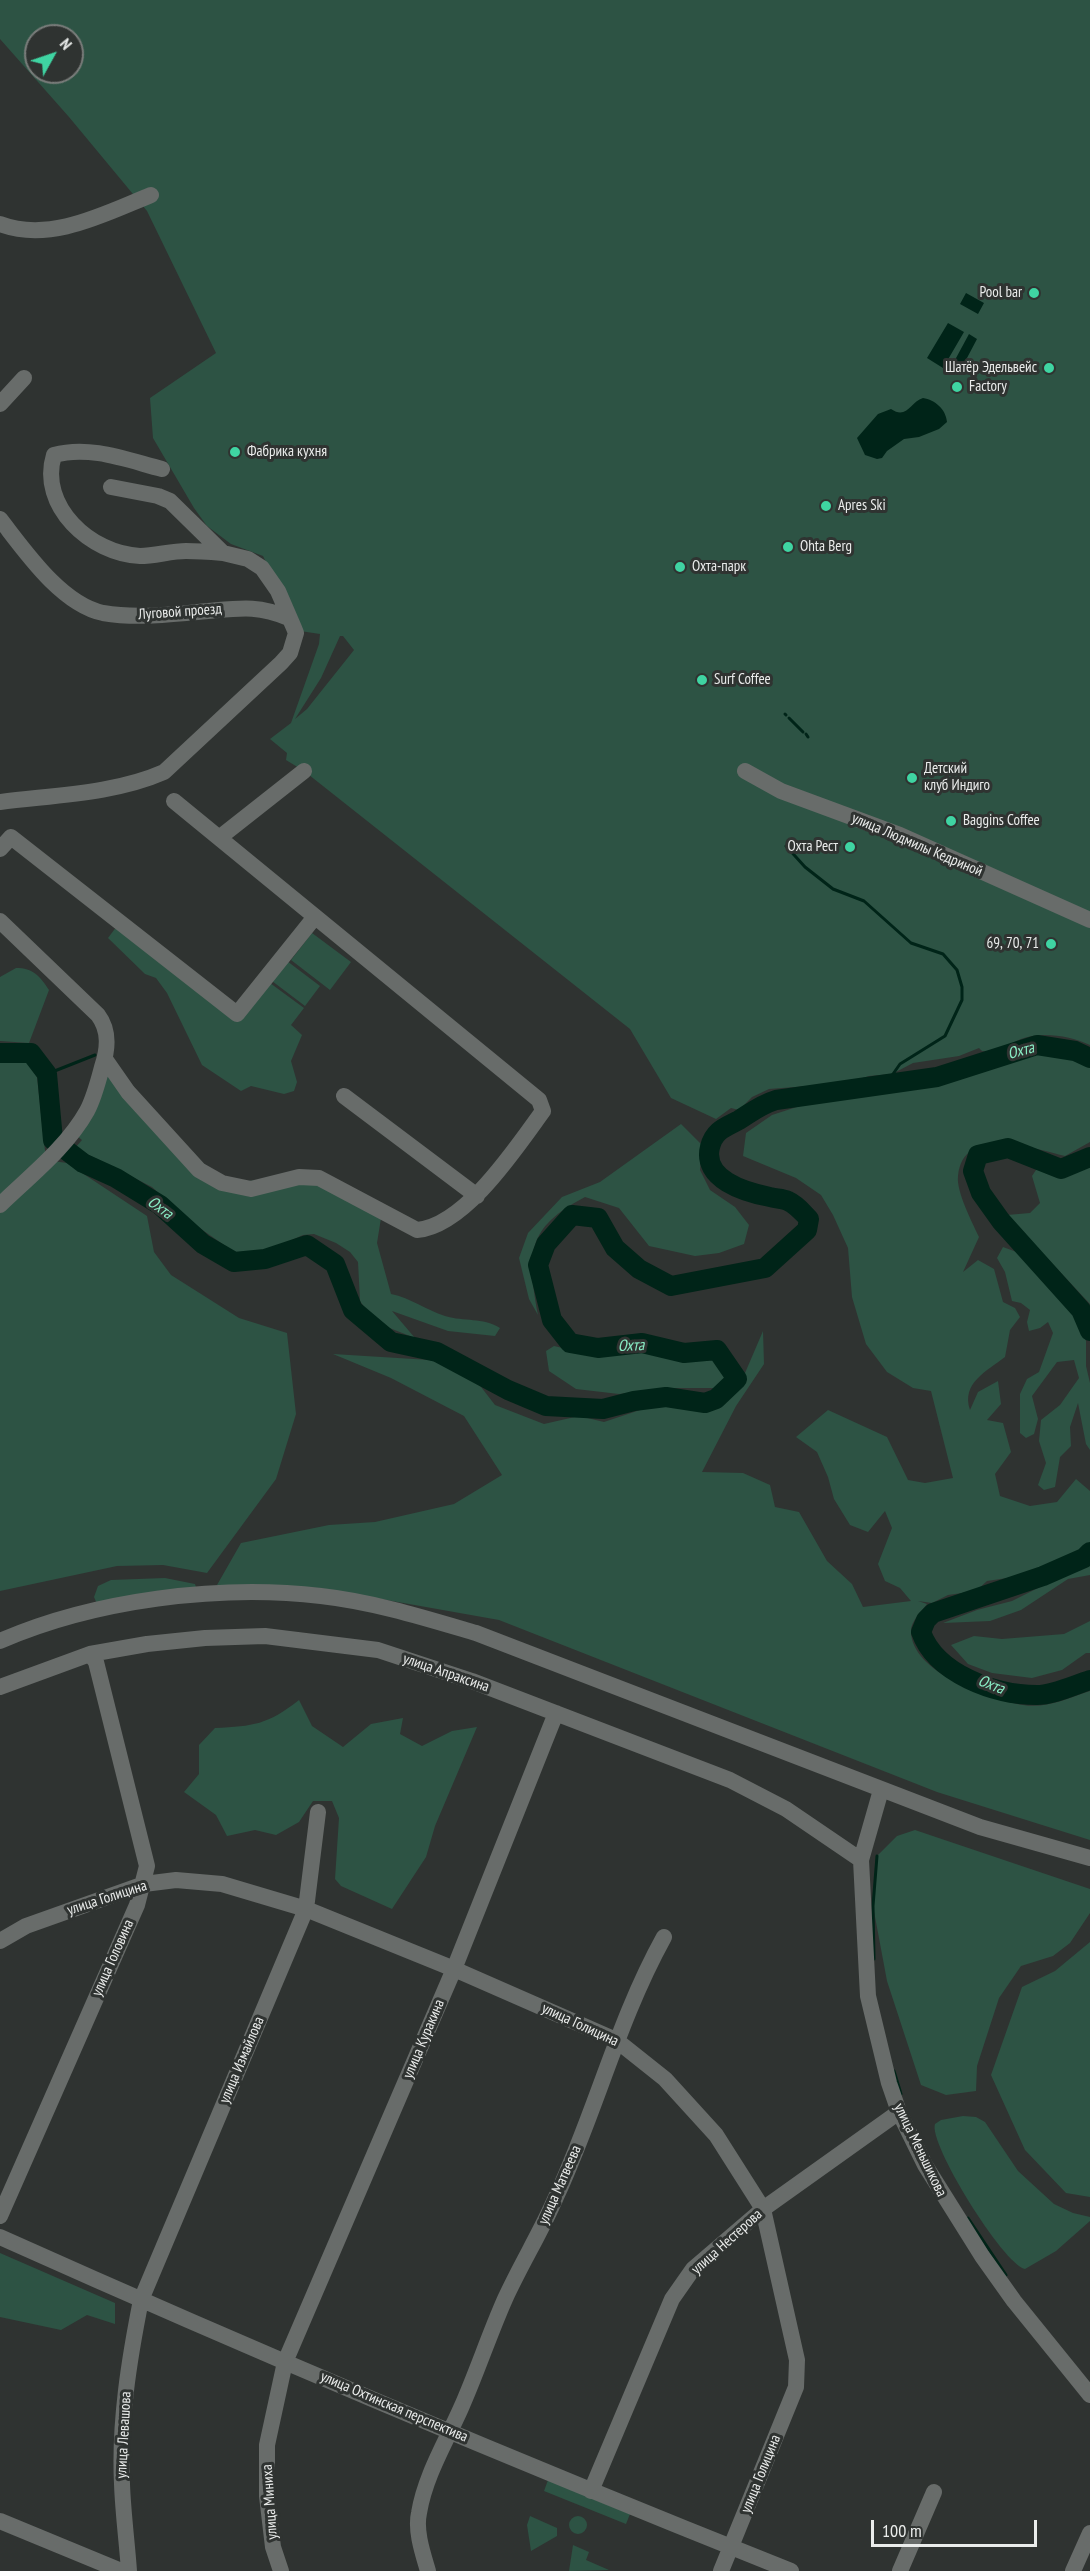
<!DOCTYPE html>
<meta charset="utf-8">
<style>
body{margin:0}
#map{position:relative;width:1090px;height:2571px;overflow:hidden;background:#2f3331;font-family:"PT Sans Narrow",sans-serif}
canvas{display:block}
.north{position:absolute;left:24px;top:24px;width:60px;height:60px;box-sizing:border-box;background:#2f3331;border:2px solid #7a7d7b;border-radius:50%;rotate:50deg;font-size:16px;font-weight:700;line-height:24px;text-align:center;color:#eaeceb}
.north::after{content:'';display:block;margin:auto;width:21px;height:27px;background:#3fd4a2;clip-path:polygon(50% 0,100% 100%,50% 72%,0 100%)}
.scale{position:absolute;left:871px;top:2520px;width:166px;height:27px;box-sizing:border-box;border:3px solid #eaeceb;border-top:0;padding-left:8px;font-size:18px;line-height:21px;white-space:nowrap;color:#eaeceb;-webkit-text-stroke:4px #2f3331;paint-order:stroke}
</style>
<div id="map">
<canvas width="1090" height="2571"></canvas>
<div class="north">N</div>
<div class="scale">100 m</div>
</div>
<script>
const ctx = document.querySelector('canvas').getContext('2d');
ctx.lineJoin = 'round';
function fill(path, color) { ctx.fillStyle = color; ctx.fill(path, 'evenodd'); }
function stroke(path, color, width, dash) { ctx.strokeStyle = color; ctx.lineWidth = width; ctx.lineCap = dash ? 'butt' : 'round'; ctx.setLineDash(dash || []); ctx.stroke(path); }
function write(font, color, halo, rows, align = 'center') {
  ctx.font = font + ' "PT Sans Narrow",sans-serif'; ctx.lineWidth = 6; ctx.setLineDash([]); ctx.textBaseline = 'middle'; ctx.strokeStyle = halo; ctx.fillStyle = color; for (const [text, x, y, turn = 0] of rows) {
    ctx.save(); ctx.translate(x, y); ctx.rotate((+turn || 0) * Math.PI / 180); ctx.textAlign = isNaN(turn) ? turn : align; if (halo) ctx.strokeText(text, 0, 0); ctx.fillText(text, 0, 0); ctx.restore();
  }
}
const green = new Path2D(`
 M0 0H1090V1045C1071 1036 1041 1031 1021 1039 1007 1045 997 1053 982 1051L979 1048 959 1056 913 1063 892 1074 869 1076 847 1083 769 1089 752 1097 739 1110 731 1108 716 1119 671 1098 630 1029 304 771 286 760 287 753 270 739 291 723 319 644 320 634 300 631 263 556 231 544 207 526 194 508 153 438 150 398 216 353 147 211 69 117 0 39ZM36 36H72V72H36ZM340 636H343L354 650 307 709 295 719 321 678Z
 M120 922 237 1013 270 983 304 1008 291 1025 302 1035 291 1061 297 1082 294 1091 284 1094 251 1086 241 1091 202 1065 167 993 156 978 145 974 108 938Z
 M312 933 351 962 330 990 291 960Z
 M287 961 320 986 305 1006 272 981Z
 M16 968C33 968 40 976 49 990L29 1043 0 1041V977Z
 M1049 1053C1063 1055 1080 1056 1090 1067V1142L1065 1156C1036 1149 963 1123 958 1176 956 1191 972 1222 979 1237L963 1272 978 1260 994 1269 1003 1302 1015 1308 1020 1317 1010 1330 1005 1357C987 1371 961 1383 970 1410L978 1392 998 1381 1001 1404 987 1420 1003 1423 1011 1452 995 1474 1000 1496 1030 1506 1057 1502 1076 1479 1090 1491V1545L1073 1558 1014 1577 987 1581 976 1591 948 1595 932 1603 918 1601 927 1604C921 1612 911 1621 911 1631 911 1673 990 1699 1023 1705 1046 1709 1069 1698 1090 1691V1840L937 1792 499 1620 319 1588 217 1585 241 1543 329 1525 375 1522 454 1504 502 1475 464 1416 391 1378 333 1354 430 1360 471 1374 495 1405 544 1424 579 1416 604 1422 667 1401 706 1407 742 1380 763 1331 764 1364 736 1406 702 1472 743 1473 770 1485 775 1507 799 1512 827 1561 852 1584 863 1607 911 1601 900 1588 885 1581 878 1564 892 1528 885 1511 868 1532 850 1525 834 1499 828 1477 817 1452 796 1437 828 1410 887 1437 908 1480 925 1483 953 1478 931 1391 913 1388 887 1372 866 1344 852 1297 848 1248 833 1215 821 1195 796 1178 743 1156 746 1133 772 1115 809 1103 884 1089 933 1085 1031 1054Z
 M25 1059 37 1077 46 1160 67 1163 147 1216 154 1252 171 1275 239 1318 287 1333 296 1414 276 1479 207 1573 163 1565 117 1566 0 1591V1062Z
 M105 1059 222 1183 299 1177 382 1212 377 1243 391 1294C411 1298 426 1310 445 1316 465 1322 482 1317 500 1328L495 1336 448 1331 392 1311 415 1338 387 1327 370 1315 360 1301 358 1262 350 1252 336 1243 314 1234 303 1235 274 1248 252 1252H234L191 1222 152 1187 75 1148 82 1140 77 1136Z
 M681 1124 702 1145 700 1170 710 1190 735 1207 749 1225 744 1244 719 1253 695 1256 649 1246 619 1208 585 1197C526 1228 527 1253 538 1315L529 1299 519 1258 528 1233 562 1197 600 1182Z
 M1038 1167 1063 1177 1090 1167V1304L1007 1215 1030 1213 1040 1203 1032 1176Z
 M1003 1247 1022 1254 1070 1308 1080 1325 1086 1341V1366L1090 1383V1450L1086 1444 1078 1403 1070 1427 1071 1446 1060 1457 1055 1487 1044 1490 1038 1485 1046 1463 1039 1441 1041 1420 1060 1405 1079 1378 1074 1360 1057 1362 1032 1396 1038 1419 1034 1434 1026 1438 1020 1433V1394L1027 1379 1039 1372 1053 1333 1048 1322 1040 1328 1029 1331 1027 1322 1030 1310 1021 1303 1012 1301 1005 1272 997 1258Z
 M554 1346 584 1353 642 1352 690 1361 714 1360 724 1366 731 1375 724 1385 716 1388H675L619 1394 576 1389 549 1371 546 1351Z
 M1090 1562V1575L1068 1579 1021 1610 990 1621 943 1623 977 1610 1012 1601Z
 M165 1578 195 1584 197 1590 97 1604 94 1597 98 1586 111 1580Z
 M1090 1621V1653H1086L1062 1670 1032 1678 992 1673 968 1664 951 1645 974 1636 1002 1639 1064 1634Z
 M299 1700 312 1726 343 1747 371 1724 403 1718 400 1734 422 1746 452 1731 477 1727 435 1826 426 1857 392 1909 341 1886 335 1879 339 1818 332 1801H313L299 1822 276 1835 255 1830 227 1836 216 1815 184 1792 199 1774V1745L215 1728C254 1726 267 1725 299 1700Z
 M915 1830 1090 1889V1913L1070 1943 1053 1956 1021 1966 999 1998 977 2066 976 2091 946 2095 921 2085 887 1981 873 1906 877 1856 897 1836Z
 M1090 1942V2197L1066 2193 1025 2150 991 2075 1022 1987 1055 1971Z
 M963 2116 976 2117 985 2122 1018 2171 1054 2204 1073 2213 1090 2217V2221L1056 2251 1025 2269C1003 2264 928 2143 935 2124L941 2120Z
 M0 2253 115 2303V2324L87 2315 61 2330 0 2317Z
 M548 2480 630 2514 626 2524 544 2491Z
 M569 2525a9 9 0 1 1 18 0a9 9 0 1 1-18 0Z
 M530 2516 557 2528V2536L531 2551 527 2525Z
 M573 2545 589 2552 586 2560 609 2570 569 2571Z`);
const water = new Path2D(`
 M966 293 984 303 978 314 960 304Z
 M948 323 964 332 943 368 927 358Z
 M969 334 977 339 958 375 949 371Z
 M923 398C935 400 946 409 947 422L939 429 919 437 904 439 887 451 882 458 877 459 865 455 857 438 878 414 891 409C907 420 910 402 923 398Z`);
const stream = new Path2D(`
 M785 714 786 715
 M789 718 803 732
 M806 734 808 737
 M786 846 805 867 833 889 864 901 911 943 943 954 957 970 962 987V1000L945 1036 900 1064 886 1084
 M47 1074 95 1055
 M874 1959 873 1906 877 1856
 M894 2071 901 2094
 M968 2218 1006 2275`);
const river = new Path2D(`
 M0 1053H31L47 1074 53 1140 83 1163 116 1178 160 1205 203 1244 234 1262 265 1259 307 1245 335 1264 353 1310 391 1342 437 1352 508 1390 546 1406 603 1409 634 1401 666 1397 705 1403 716 1399 737 1379 717 1350 684 1353 642 1343 598 1348 570 1343 552 1320 538 1265 546 1244 572 1215 598 1218 615 1248 639 1269 671 1286 765 1268 807 1230 809 1219C802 1212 797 1205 788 1201 782 1198 776 1199 770 1197 744 1192 702 1179 710 1147 714 1130 726 1127 739 1120 752 1112 760 1105 776 1100L937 1077 1037 1045 1075 1051 1090 1058
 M1090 1157 1061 1169 1008 1148 978 1155 973 1171 981 1193 1001 1221 1081 1310 1090 1331
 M1090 1552 1084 1558 1043 1576 933 1613 926 1620 921 1632C936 1674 995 1695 1037 1695 1053 1695 1074 1685 1090 1680`);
const minor = new Path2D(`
 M0 224C50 243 104 214 151 195
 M0 404 24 378
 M162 469C127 460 90 445 54 455 38 506 91 554 140 556 155 556 171 551 186 551 198 551 211 552 223 553
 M0 519C25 551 61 604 103 613 138 619 174 614 208 611 241 608 258 605 289 618
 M745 771 781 791 900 835 1090 920
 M0 802C54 795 114 794 164 772L281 663 290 653 296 633 294 628 278 591 262 568 248 559 223 553 170 501 158 496 111 487
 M219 838 304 771
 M0 849 11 837 237 1014 314 918
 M0 921 98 1015C110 1031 108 1049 102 1067 98 1082 94 1098 87 1111 67 1147 30 1176 0 1205
 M105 1059 128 1092 199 1170 222 1183 251 1189 299 1177 319 1178 417 1230C465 1226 516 1148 543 1111L539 1100 174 801
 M344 1096 477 1196
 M0 1641C94 1600 219 1584 321 1596 374 1602 425 1618 476 1633L980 1827 1090 1858
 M0 1687 90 1654 147 1644 205 1638 265 1636 378 1650 472 1681 730 1780 786 1809 861 1860
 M881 1790 861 1860 868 1996 889 2083 899 2112 925 2165 982 2256 1014 2301 1090 2395
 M0 1941 26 1926 144 1884 176 1880 222 1884 306 1909 454 1969 616 2040 665 2079 716 2135 763 2209 797 2360 796 2387 721 2571
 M0 2216 137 1905 147 1866 96 1662 90 1654
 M0 2237C261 2354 525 2465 791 2571
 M591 2491 672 2299 693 2269 763 2209 899 2112
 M0 2521 121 2571
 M129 2571C127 2542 123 2513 122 2484 119 2423 129 2360 141 2300L306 1909 318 1812
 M281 2571 273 2547 267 2496V2445L285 2362 454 1969 556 1713
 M428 2571C423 2554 415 2531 419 2513 425 2476 446 2442 461 2408 477 2372 489 2335 505 2299 521 2264 541 2232 556 2197 596 2111 618 2020 664 1937
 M900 2571 934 2492
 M1073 2571 1090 2533`);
const markers = [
 [1034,293,6,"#3fd4a2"],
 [1049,368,6,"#3fd4a2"],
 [957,387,6,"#3fd4a2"],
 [235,452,6,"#3fd4a2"],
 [826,506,6,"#3fd4a2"],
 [788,547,6,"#3fd4a2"],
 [680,567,6,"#3fd4a2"],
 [702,680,6,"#3fd4a2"],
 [912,778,6,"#3fd4a2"],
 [951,821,6,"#3fd4a2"],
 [850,847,6,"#3fd4a2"],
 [1051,944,6,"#3fd4a2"]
];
const poiNames = [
 ["Pool bar",1022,293,"right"],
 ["Шатёр Эдельвейс",1037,368,"right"],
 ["Factory",969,387],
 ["Фабрика кухня",247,452],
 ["Apres Ski",838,506],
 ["Ohta Berg",800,547],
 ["Охта-парк",692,567],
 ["Surf Coffee",714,680],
 ["Детский",924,769],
 ["клуб Индиго",924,786],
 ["Baggins Coffee",963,821],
 ["Охта Рест",838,847,"right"],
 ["69, 70, 71",1039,944,"right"]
];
const streetNames = [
 ["Луговой проезд",180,612,-4],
 ["улица Людмилы Кедриной",917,845,23],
 ["улица Апраксина",446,1673,19],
 ["улица Голицина",107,1898,-18],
 ["улица Головина",113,1958,-66],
 ["улица Голицина",580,2025,25],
 ["улица Куракина",424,2039,-67],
 ["улица Измайлова",242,2060,-67],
 ["улица Меньшикова",920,2150,64],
 ["улица Матвеева",560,2185,-66],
 ["улица Нестерова",727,2242,-42],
 ["улица Охтинская перспектива",394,2407,23],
 ["улица Левашова",124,2435,-87],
 ["улица Голицина",761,2474,-68],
 ["улица Миниха",270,2502,-94]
];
const waterNames = [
 ["Охта",1021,1051,-15],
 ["Охта",160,1208,36],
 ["Охта",631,1346,-2],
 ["Охта",991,1685,21]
];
fill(green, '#2d5344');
fill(water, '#002418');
stroke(stream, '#002418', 3);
stroke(river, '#002418', 20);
stroke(minor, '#686c6a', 16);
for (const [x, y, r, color] of markers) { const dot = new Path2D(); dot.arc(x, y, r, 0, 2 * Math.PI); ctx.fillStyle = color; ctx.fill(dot); stroke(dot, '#2f3331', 2); }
write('15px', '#eaeceb', '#2f3331', poiNames, 'left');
write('15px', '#eaeceb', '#2f3331', streetNames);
write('italic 16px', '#8aeec6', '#2f3331', waterNames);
</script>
